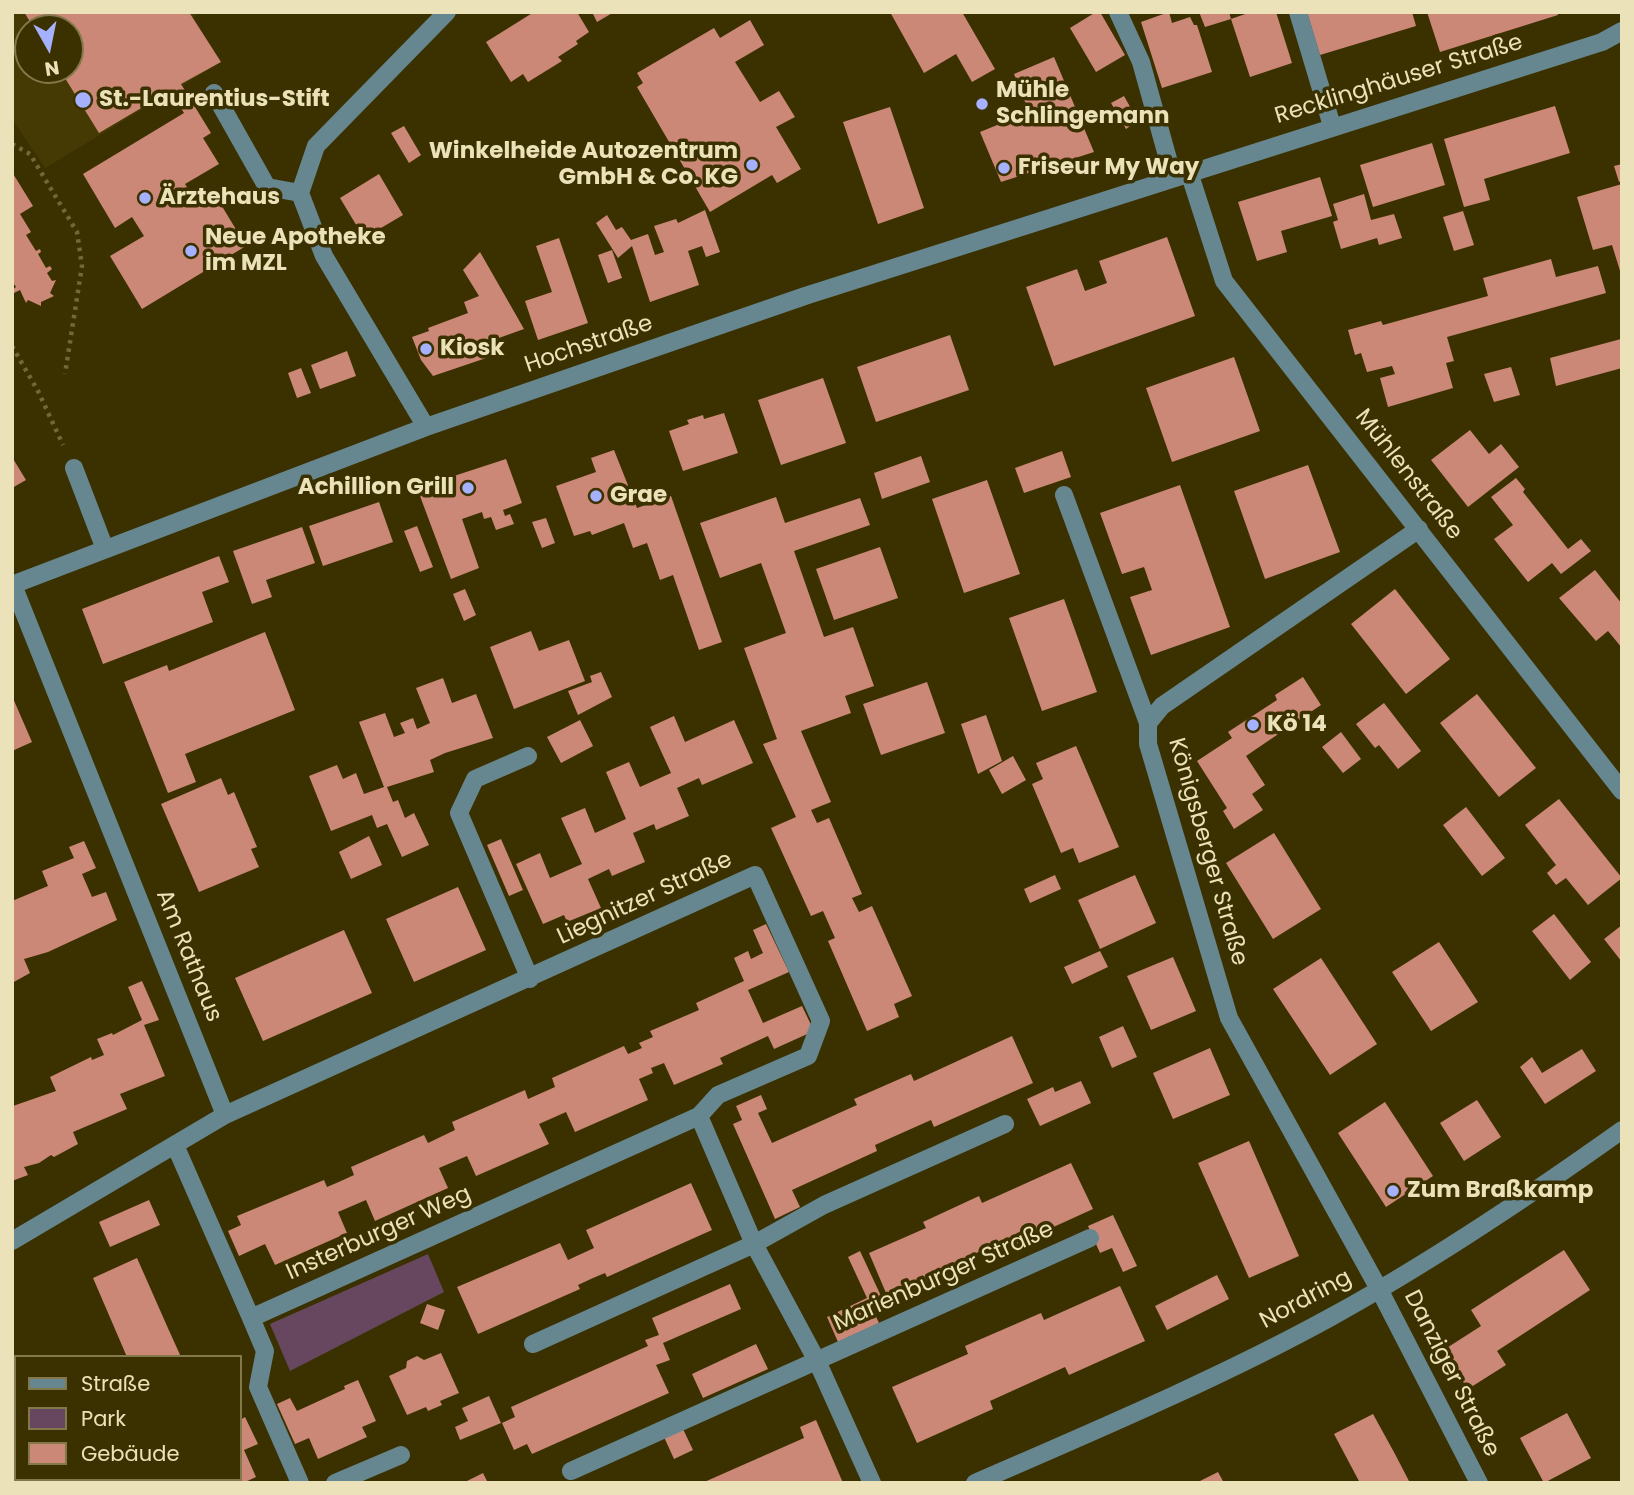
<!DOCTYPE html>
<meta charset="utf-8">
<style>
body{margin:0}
#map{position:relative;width:1634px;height:1495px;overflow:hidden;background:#3b3100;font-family:Poppins,sans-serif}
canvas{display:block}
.frame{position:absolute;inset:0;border:14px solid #ece2ba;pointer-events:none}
.legend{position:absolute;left:14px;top:1355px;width:228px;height:126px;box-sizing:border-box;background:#3b3100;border:2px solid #82784a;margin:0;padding:9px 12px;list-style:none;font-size:21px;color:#ece2ba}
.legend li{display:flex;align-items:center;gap:14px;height:35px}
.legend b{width:35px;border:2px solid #82784a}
.north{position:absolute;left:14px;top:14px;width:70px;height:70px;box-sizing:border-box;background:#3b3100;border:2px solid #82784a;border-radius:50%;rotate:171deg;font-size:19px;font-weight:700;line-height:28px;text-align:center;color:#ece2ba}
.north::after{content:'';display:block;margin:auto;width:24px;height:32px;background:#a5b1fc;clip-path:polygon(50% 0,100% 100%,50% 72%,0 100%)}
</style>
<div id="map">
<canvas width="1634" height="1495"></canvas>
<div class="frame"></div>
<ul class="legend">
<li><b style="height:9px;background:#668790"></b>Straße</li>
<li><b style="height:19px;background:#67475f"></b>Park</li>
<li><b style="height:19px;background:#cb8876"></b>Gebäude</li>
</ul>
<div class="north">N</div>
</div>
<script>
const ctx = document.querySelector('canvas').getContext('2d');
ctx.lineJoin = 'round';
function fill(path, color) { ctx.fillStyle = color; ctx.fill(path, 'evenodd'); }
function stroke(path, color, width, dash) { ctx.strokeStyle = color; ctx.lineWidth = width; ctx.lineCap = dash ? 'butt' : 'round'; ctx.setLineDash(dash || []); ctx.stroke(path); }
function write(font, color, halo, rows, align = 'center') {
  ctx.font = font + ' Poppins,sans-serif'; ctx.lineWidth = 7; ctx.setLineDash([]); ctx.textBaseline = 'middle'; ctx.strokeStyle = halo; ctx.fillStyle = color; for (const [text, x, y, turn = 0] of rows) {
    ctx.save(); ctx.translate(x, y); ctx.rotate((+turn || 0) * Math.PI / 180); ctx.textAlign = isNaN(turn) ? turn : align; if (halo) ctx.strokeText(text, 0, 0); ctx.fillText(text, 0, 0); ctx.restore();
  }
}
const built = new Path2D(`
 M12 12H201L193 18 221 62 45 168 12 119ZM28 28H70V70H28Z`);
const green = new Path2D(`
 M428 1254 444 1292 290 1371 270 1324Z`);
const building = new Path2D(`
 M24 12H189L221 62 181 84 211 133 203 138 219 164 185 184 197 203 214 193 246 246 142 309 110 256 144 236 132 217 115 228 83 174 184 113 170 91 99 133 60 70H70V28H34Z
 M534 12H577L589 32 576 41 578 44 558 57 562 61 528 82 523 74 511 82 486 42Z
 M592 12H614L597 22Z
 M890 12H962L995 69 972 82 956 54 924 73Z
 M1096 12H1100L1125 55 1096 72 1070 28Z
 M1169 12 1172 23 1190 17 1194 25H1197L1212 72 1162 88 1141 22Z
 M1199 12H1229L1231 19 1251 12H1276L1292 63 1250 77 1231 19 1205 27Z
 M1307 12H1412L1416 26 1320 55Z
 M1427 12H1557L1558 15 1440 52Z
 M750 20 764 45 735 62 760 102 779 91 795 117 776 127 801 169 777 183 772 175 710 212 637 87 643 83 637 73 714 28 720 38Z
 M1054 57 1094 152 1001 182 980 132 1029 112 1014 74Z
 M1124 96 1138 121 1126 129 1111 103Z
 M1555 106 1570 153 1484 179 1490 200 1464 207 1444 139Z
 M890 107 924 208 878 224 843 122Z
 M404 126 421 155 409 163 391 133Z
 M1432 143 1445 185 1373 207 1360 165Z
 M1622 164V181L1619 182 1614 166Z
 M12 172 33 206 20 214 31 232 26 235 36 251 40 249 41 252 38 254 46 268 50 266 52 269 47 273 52 281 56 280 50 293 54 296 41 302V306L28 300 26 303 20 290 14 293 12 290 16 287 12 281Z
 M379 174 403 215 364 238 340 198Z
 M1320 177 1332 216 1281 231 1287 252 1257 261 1238 202Z
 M1622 184V274H1621L1612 245 1593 250 1577 197Z
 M1364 194 1371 220 1394 214 1402 238 1379 245 1377 238 1341 249 1333 222 1338 220 1333 204Z
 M705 210 720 252 706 257 702 246 688 251 699 285 650 302 632 246 618 258 596 223 607 215 616 230 622 227 631 240 648 234 655 255 664 252 654 226 676 219 678 223Z
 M1463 211 1474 245 1454 251 1443 217Z
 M1167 237 1195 316 1054 366 1026 287 1077 269 1085 291 1107 283 1099 261Z
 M559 238 588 323 538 340 525 301 552 292 536 246Z
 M612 250 622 278 608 283 598 255Z
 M480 252 524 329 496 339 501 353 433 376 421 360 412 337 429 331 428 328 468 313 464 302 479 296 463 270Z
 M1551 259 1556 277 1598 266 1606 293 1447 337 1454 361 1446 363 1453 388 1388 407 1380 378 1395 374 1392 366 1367 372 1361 353 1355 355 1348 330 1381 321 1383 325 1488 296 1483 278Z
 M950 335 969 390 876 422 857 367Z
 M1621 339 1622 368 1556 386 1550 358Z
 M347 351 356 376 320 389 311 365Z
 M1234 357 1260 431 1172 462 1146 388Z
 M1511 367 1520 395 1494 402 1484 374Z
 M301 368 311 393 297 398 288 373Z
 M823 378 846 443 781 465 758 400Z
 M724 413 738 453 683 471 669 431 689 424 687 420 703 415 704 419Z
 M1470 430 1489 454 1501 444 1519 467 1468 507 1431 460Z
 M614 450 637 508 671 496 722 642 699 650 673 575 660 580 647 543 633 548 624 523 592 535 590 531 574 536 556 486 596 472 591 458Z
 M1062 451 1071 477 1024 493 1015 468Z
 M921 456 930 482 882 499 874 473Z
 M12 457 26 480 12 488Z
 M506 459 522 503 503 510 505 516 510 514 514 524 496 530 491 517 484 519 482 512 462 519 479 568 451 579 417 488Z
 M1308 465 1340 552 1265 579 1234 491Z
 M1516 478 1525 489 1523 492 1568 549 1581 539 1591 551 1561 574 1552 563 1528 582 1494 539 1513 525 1491 497Z
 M987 480 1020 574 964 593 932 499Z
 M1180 485 1230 627 1151 655 1130 597 1152 590 1144 567 1122 574 1100 513Z
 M776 497 785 523 860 498 870 525 794 551 824 637 853 627 874 686 845 696 851 713 801 731 831 802 811 810 817 823 829 818 862 894 852 898 859 912 872 906 912 996 894 1004 899 1017 867 1031 828 941 835 938 823 911 811 916 771 828 796 817 763 744 777 739 744 648 786 633 761 563 720 578 700 523Z
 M379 502 393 542 323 566 309 526Z
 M546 518 555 543 542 548 532 522Z
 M417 526 433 567 420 572 404 531Z
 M302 527 315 563 266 580 272 597 252 604 233 551Z
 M880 547 898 598 834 620 816 569Z
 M219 556 229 582 202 592 213 622 103 664 82 609Z
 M1595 570 1622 604V648L1608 631 1596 641 1559 598Z
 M465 589 476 615 464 621 453 594Z
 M1395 589 1450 659 1406 694 1351 624Z
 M1064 599 1097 692 1042 711 1009 618Z
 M531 631 539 651 569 640 585 681 514 709 490 647Z
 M265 632 295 710 185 754 196 782 168 793 124 682 167 665 169 671Z
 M601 672 612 697 578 715 568 691 592 682 590 676Z
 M1303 677 1321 705 1246 756 1265 785 1252 794 1263 810 1234 829 1223 811 1227 808 1197 761 1232 738 1228 732 1277 700 1275 695Z
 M443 678 452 703 476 694 493 738 445 753 430 760 434 772 387 787 393 802 398 800 405 818 414 813 429 845 402 857 387 824 377 828 372 815 331 831 309 776 337 765 343 779 356 773 364 794 384 787 359 722 385 713 394 737 405 733 400 723 413 718 417 729 430 723 416 688Z
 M927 682 945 733 881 755 863 704Z
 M1477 694 1536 768 1499 797 1440 723Z
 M12 696 32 742 12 751Z
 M1384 703 1421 751 1398 769 1379 745 1375 748 1356 724Z
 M986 715 1002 761 978 774 961 724Z
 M674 716 685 742 734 720 753 763 702 785 699 778 677 788 689 816 656 830 654 824 633 833 645 862 612 876 609 869 588 879 601 908 567 922 564 915 543 924 516 864 540 853 550 878 582 864 561 818 585 808 595 833 626 819 606 772 629 762 640 787 671 773 650 727Z
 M580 720 593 746 561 763 547 737Z
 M1341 732 1361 759 1343 773 1322 747Z
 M1076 746 1119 847 1079 863 1073 848 1061 853 1032 784 1043 779 1036 763Z
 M1013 756 1026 780 1002 794 989 770Z
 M221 778 228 795 234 792 257 847 251 849 259 867 199 892 161 804Z
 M1559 799 1622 878 1588 905 1566 878 1556 885 1547 873 1556 865 1525 825Z
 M1466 807 1505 858 1482 876 1443 825Z
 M1274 833 1321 909 1273 939 1226 863Z
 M369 836 382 865 351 879 339 852Z
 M501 839 523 890 509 896 487 845Z
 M84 841 96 868 82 874 92 897 106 892 117 920 48 952 24 959 30 973 12 983V901L48 886 42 871 74 858 69 847Z
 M1055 875 1061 889 1030 903 1024 889Z
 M1135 875 1156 923 1100 949 1078 900Z
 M458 887 486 950 414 982 386 919Z
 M1554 914 1591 962 1570 980 1532 931Z
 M766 924 789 972 748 990 763 1023 802 1006 814 1031 774 1049 768 1036 720 1058 723 1064 674 1085 664 1063 651 1068 653 1073 639 1079 648 1100 575 1132 566 1112 539 1124 549 1144 476 1176 467 1156 439 1168 448 1188 375 1221 366 1200 338 1212 347 1233 275 1265 265 1244 239 1256 228 1231 241 1225 237 1216 324 1180 327 1187 341 1181 354 1175 351 1167 424 1135 428 1143 455 1130 452 1122 525 1090 528 1099 555 1087 552 1078 624 1046 628 1054 642 1048 639 1043 653 1037 650 1031 699 1010 696 1003 744 981 734 958 748 951 751 959 763 953 753 930Z
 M1622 925V962L1604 939Z
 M344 930 372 993 263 1041 235 978Z
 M1439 942 1478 1002 1431 1031 1392 972Z
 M1100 951 1108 967 1072 984 1064 967Z
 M1173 957 1196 1011 1151 1030 1127 976Z
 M1321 958 1377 1044 1330 1075 1273 989Z
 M142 981 159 1020 144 1025 165 1076 120 1094 127 1109 73 1132 78 1144 54 1157 51 1155 39 1163 24 1167 28 1175 12 1181 13 1106 56 1091 50 1077 91 1057 92 1060 104 1055 97 1039 112 1033 113 1035 142 1020 128 987Z
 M1123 1026 1137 1057 1112 1068 1099 1037Z
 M1012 1036 1033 1083 934 1127 931 1120 875 1145 877 1151 792 1190 800 1207 775 1219 733 1124 742 1120 736 1106 761 1095 767 1109 758 1113 772 1143 857 1105 854 1099 911 1074 914 1081Z
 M1210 1048 1230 1095 1173 1119 1153 1073Z
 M1582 1049 1596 1071 1545 1104 1520 1067 1532 1057 1542 1073Z
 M1081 1081 1091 1103 1040 1126 1027 1099 1053 1087 1055 1092Z
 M1477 1100 1501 1137 1464 1161 1440 1123Z
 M1385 1102 1433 1176 1386 1207 1338 1133Z
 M1249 1141 1299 1256 1249 1278 1198 1163Z
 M1071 1163 1093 1209 1003 1250 1000 1242 944 1268 946 1274 889 1300 869 1253 926 1228 923 1222 979 1196 982 1203Z
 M691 1183 712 1230 607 1277 605 1273 593 1278 578 1285 580 1289 478 1334 457 1287 560 1243 568 1260 594 1248 586 1230Z
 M149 1200 160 1225 110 1247 99 1222Z
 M1113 1215 1137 1266 1123 1272 1112 1248 1100 1253 1088 1226Z
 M1564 1250 1590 1290 1497 1351 1506 1365 1468 1389 1442 1351 1481 1326 1471 1310Z
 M860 1251 881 1296 869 1302 879 1323 838 1342 827 1317 867 1298 848 1257Z
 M137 1258 167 1326 181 1357H127L93 1278Z
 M1217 1275 1229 1299 1167 1330 1155 1306Z
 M730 1284 741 1309 663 1343 670 1360 656 1365 669 1393 532 1454 527 1444 514 1450 502 1423 515 1417 511 1407 648 1346 645 1340 659 1335 652 1318Z
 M1120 1286 1145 1341 1069 1375 1065 1367 990 1401 993 1409 917 1443 892 1387 968 1354 965 1346 1041 1313 1044 1320Z
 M427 1304 445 1310 438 1330 420 1323Z
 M756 1344 768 1369 703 1398 692 1374Z
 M441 1353 459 1393 440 1401 442 1405 428 1411 426 1407 407 1415 389 1376 406 1368 407 1361 417 1356 424 1360Z
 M358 1380 376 1421 362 1427 367 1437 318 1459 309 1438 295 1444 277 1404 290 1398 297 1411 345 1389 344 1386Z
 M16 1394V1416L12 1411V1395Z
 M489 1396 501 1423 460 1440 455 1427 468 1421 462 1408Z
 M1567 1413 1591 1458 1544 1483 1520 1438Z
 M1373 1414 1395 1454 1410 1483H1360L1334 1434Z
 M245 1417 258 1444 244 1450 256 1477 243 1483H166L164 1479H240V1420Z
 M816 1420 843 1483H702L804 1438 800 1427Z
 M683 1429 693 1450 674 1459 664 1437Z
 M1218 1472 1224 1483H1201L1200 1481Z
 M483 1473 488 1483H463Z`);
const path = new Path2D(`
 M12 144 30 154 77 232 82 266 65 374
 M12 346 38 391 63 445`);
const minor = new Path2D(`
 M1118 12 1141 62 1173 177
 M1298 12 1332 126
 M214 93 267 187 300 193
 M1189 172 1224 281 1622 791
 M426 427 324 256 300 193 316 146 447 12
 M74 468 105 549
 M1064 495 1148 723
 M1419 529 1162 706 1148 723V744L1229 1018 1379 1289 1479 1483
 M12 585 426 427 805 296 1602 42 1622 31
 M528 756 475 779 459 813 530 979
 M699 1116 754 1244 817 1361 872 1483
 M175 1145 251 1318 699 1116 718 1095 808 1056 821 1021 755 875 225 1115
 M12 1241 225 1115 13 585
 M251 1318 265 1351 258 1387 300 1483
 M533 1344 754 1244 824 1205 1005 1124
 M571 1471 1090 1238
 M335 1483 401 1455
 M975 1483C1092 1432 1220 1378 1331 1317 1433 1261 1528 1197 1622 1130`);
const markers = [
 [83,100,9,"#a5b1fc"],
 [982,104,7,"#a5b1fc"],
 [752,165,7,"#a5b1fc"],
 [1004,168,7,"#a5b1fc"],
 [145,198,7,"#a5b1fc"],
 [191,251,7,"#a5b1fc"],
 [426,349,7,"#a5b1fc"],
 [468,488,7,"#a5b1fc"],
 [596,496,7,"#a5b1fc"],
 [1253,725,7,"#a5b1fc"],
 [1393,1191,7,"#a5b1fc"]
];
const streetNames = [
 ["Recklinghäuser Straße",1399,80,-17],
 ["Hochstraße",589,345,-19],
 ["Mühlenstraße",1408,475,52],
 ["Königsberger Straße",1207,852,74],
 ["Liegnitzer Straße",645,899,-25],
 ["Am Rathaus",188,956,68],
 ["Insterburger Weg",379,1234,-24],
 ["Marienburger Straße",944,1277,-24],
 ["Nordring",1306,1300,-28],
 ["Danziger Straße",1451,1374,63]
];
const poiNames = [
 ["Mühle",996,91],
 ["Schlingemann",996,117],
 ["St.-Laurentius-Stift",99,100],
 ["Winkelheide Autozentrum",738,152,"right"],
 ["GmbH & Co. KG",738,178,"right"],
 ["Friseur My Way",1018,168],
 ["Ärztehaus",159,198],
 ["Neue Apotheke",205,238],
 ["im MZL",205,264],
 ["Kiosk",440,349],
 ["Achillion Grill",454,488,"right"],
 ["Grae",610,496],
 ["Kö 14",1267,725],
 ["Zum Braßkamp",1407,1191]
];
fill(built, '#463a04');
fill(green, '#67475f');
fill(building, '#cb8876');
stroke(path, '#716739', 4.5, [3.5, 5]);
stroke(minor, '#668790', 18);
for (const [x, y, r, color] of markers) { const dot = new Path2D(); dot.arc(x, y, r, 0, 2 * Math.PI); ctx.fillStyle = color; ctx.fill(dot); stroke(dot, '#3b3100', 2.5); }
write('23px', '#ece2ba', '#3b3100', streetNames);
write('bold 23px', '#ece2ba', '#3b3100', poiNames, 'left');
</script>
